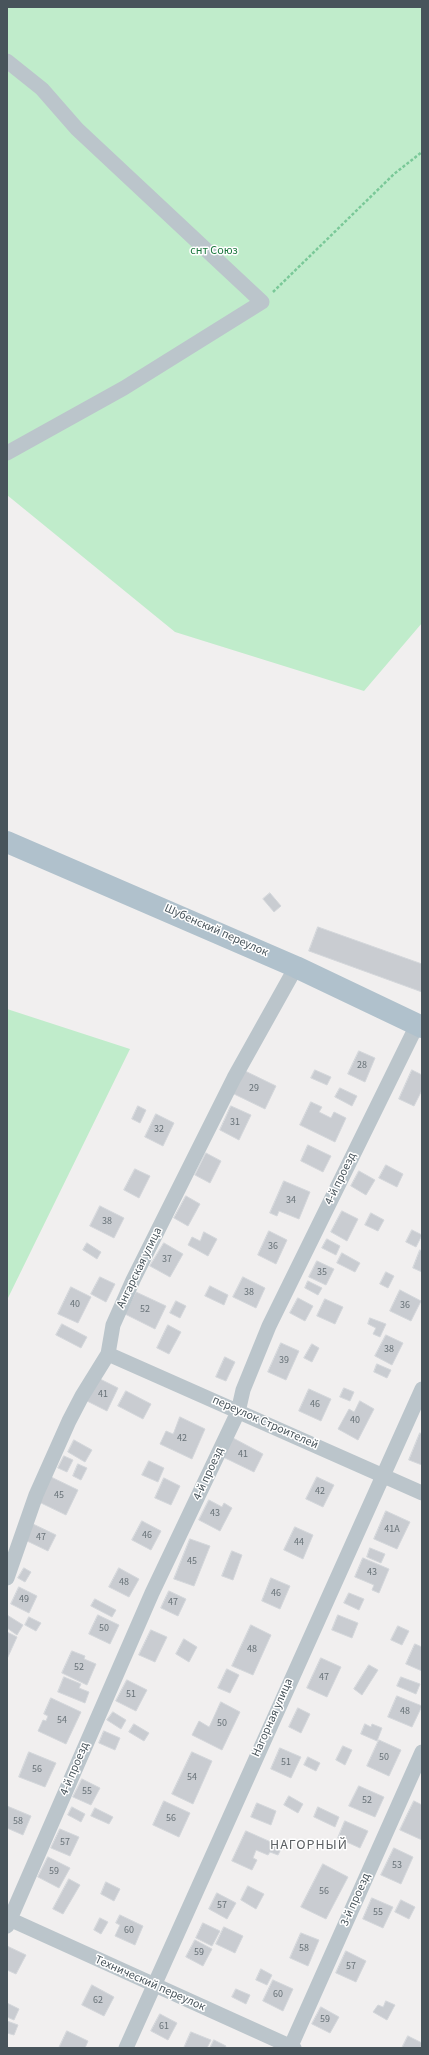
<!DOCTYPE html>
<meta charset="utf-8">
<style>
body{margin:0}
#map{position:relative;width:429px;height:2055px;overflow:hidden;background:#f1efef;font-family:"Source Sans 3",sans-serif}
canvas{display:block}
.frame{position:absolute;inset:0;border:8px solid #48545b;pointer-events:none}
</style>
<div id="map">
<canvas width="429" height="2055"></canvas>
<div class="frame"></div>
</div>
<script>
const ctx = document.querySelector('canvas').getContext('2d');
ctx.lineJoin = 'round';
function fill(path, color) { ctx.fillStyle = color; ctx.fill(path, 'evenodd'); }
function stroke(path, color, width, dash) { ctx.strokeStyle = color; ctx.lineWidth = width; ctx.lineCap = dash ? 'butt' : 'round'; ctx.setLineDash(dash || []); ctx.stroke(path); }
function write(font, color, halo, rows, align = 'center') {
  ctx.font = font + ' "Source Sans 3",sans-serif'; ctx.lineWidth = 3; ctx.setLineDash([]); ctx.textBaseline = 'middle'; ctx.strokeStyle = halo; ctx.fillStyle = color; for (const [text, x, y, turn = 0] of rows) {
    ctx.save(); ctx.translate(x, y); ctx.rotate((+turn || 0) * Math.PI / 180); ctx.textAlign = isNaN(turn) ? turn : align; if (halo) ctx.strokeText(text, 0, 0); ctx.fillText(text, 0, 0); ctx.restore();
  }
}
const green = new Path2D(`
 M7 7H422V623L364 691 175 632 7 495Z
 M7 1009 130 1049 7 1300Z`);
const building = new Path2D(`
 M270 893 281 906 274 912 263 899Z
 M318 927 422 964V992L309 951Z
 M359 1051 375 1058 365 1082 348 1074Z
 M243 1070 276 1086 265 1109 232 1093Z
 M315 1070 331 1077 327 1085 311 1078Z
 M412 1070 422 1075V1090L414 1106 399 1099Z
 M340 1088 357 1096 352 1106 335 1097Z
 M311 1102 322 1107 319 1112 331 1118 334 1112 346 1118 335 1142 300 1125Z
 M138 1106 146 1110 140 1123 132 1119Z
 M231 1106 251 1115 239 1140 220 1130Z
 M156 1114 174 1123 163 1146 145 1137Z
 M308 1145 331 1156 323 1172 301 1161Z
 M206 1153 221 1161 210 1183 195 1175Z
 M386 1165 403 1174 397 1187 379 1178Z
 M135 1169 150 1176 139 1198 124 1190Z
 M359 1171 375 1180 366 1195 351 1186Z
 M284 1181 310 1192 299 1219 279 1211 277 1216 270 1213Z
 M186 1196 200 1204 188 1226 174 1218Z
 M100 1206 124 1218 114 1238 90 1226Z
 M342 1211 358 1219 347 1241 331 1232Z
 M371 1213 384 1220 378 1231 365 1225Z
 M412 1230 422 1235 416 1247 406 1242Z
 M269 1231 287 1240 276 1264 258 1255Z
 M204 1232 217 1239 208 1256 188 1245 192 1237 200 1241Z
 M327 1239 340 1246 336 1255 322 1248Z
 M87 1243 101 1252 97 1259 83 1250Z
 M164 1243 183 1254 170 1277 150 1266Z
 M420 1250 422 1251V1272L413 1268Z
 M342 1253 360 1263 355 1272 337 1263Z
 M317 1261 334 1269 326 1285 309 1277Z
 M386 1272 394 1276 388 1288 380 1284Z
 M100 1277 115 1284 106 1302 91 1294Z
 M243 1277 265 1288 256 1308 233 1297Z
 M308 1281 322 1288 318 1295 305 1288Z
 M210 1286 228 1295 224 1305 205 1296Z
 M71 1287 91 1297 78 1323 58 1314Z
 M400 1290 421 1301 411 1321 390 1311Z
 M136 1292 166 1306 155 1329 125 1314Z
 M298 1298 313 1306 305 1321 290 1313Z
 M325 1299 343 1307 335 1324 317 1316Z
 M176 1301 186 1306 180 1318 170 1313Z
 M370 1318 386 1324 380 1337 373 1334 376 1328 368 1324Z
 M62 1324 87 1337 81 1348 56 1335Z
 M168 1325 181 1332 169 1354 157 1348Z
 M386 1335 403 1343 392 1365 375 1356Z
 M281 1343 299 1351 286 1380 268 1372Z
 M312 1344 319 1348 312 1362 304 1358Z
 M225 1357 235 1362 226 1381 216 1377Z
 M377 1364 391 1370 387 1378 374 1372Z
 M98 1378 118 1388 107 1411 87 1401Z
 M344 1388 354 1392 350 1401 340 1397Z
 M309 1389 331 1399 321 1421 299 1411Z
 M126 1391 151 1404 143 1419 118 1406Z
 M360 1401 374 1409 358 1440 338 1429 349 1409 354 1412Z
 M180 1417 205 1429 192 1459 160 1444 166 1431 173 1434Z
 M420 1433 422 1434V1465L409 1460Z
 M233 1438 263 1454 254 1472 223 1457Z
 M74 1440 92 1450 85 1462 68 1452Z
 M64 1456 73 1460 67 1472 58 1468Z
 M149 1461 164 1468 158 1482 142 1475Z
 M78 1464 87 1468 81 1480 73 1476Z
 M51 1477 78 1490 66 1515 39 1502Z
 M317 1477 334 1485 323 1507 306 1499Z
 M164 1478 180 1486 171 1505 155 1498Z
 M209 1500 222 1507 224 1503 232 1508 220 1531 199 1520Z
 M386 1511 410 1522 397 1549 374 1539Z
 M142 1521 161 1531 151 1550 132 1540Z
 M33 1524 56 1535 48 1551 25 1540Z
 M295 1527 313 1535 303 1559 284 1550Z
 M190 1539 210 1546 194 1586 174 1579Z
 M370 1548 385 1554 381 1563 367 1557Z
 M232 1551 242 1555 233 1580 222 1576Z
 M363 1558 389 1569 379 1593 372 1590 374 1585 355 1577Z
 M24 1568 31 1572 25 1582 18 1578Z
 M119 1568 139 1579 129 1597 109 1587Z
 M271 1578 290 1586 280 1609 262 1601Z
 M19 1587 37 1596 29 1613 11 1604Z
 M169 1591 186 1599 178 1616 161 1608Z
 M349 1593 364 1599 359 1610 344 1603Z
 M95 1599 116 1610 112 1617 91 1606Z
 M7 1615 23 1625 17 1635 7 1628Z
 M98 1615 119 1625 110 1644 89 1634Z
 M338 1615 358 1623 352 1638 332 1630Z
 M29 1617 41 1623 36 1631 25 1625Z
 M251 1625 271 1635 253 1675 232 1666Z
 M398 1626 409 1631 402 1645 391 1640Z
 M151 1630 167 1637 155 1662 139 1655Z
 M7 1632 17 1637 7 1659Z
 M184 1639 197 1647 189 1662 176 1654Z
 M415 1644 422 1647V1671L406 1664Z
 M72 1651 85 1656 84 1659 96 1664 87 1685 62 1673Z
 M321 1658 341 1667 327 1697 307 1688Z
 M369 1665 378 1670 362 1695 354 1689Z
 M227 1669 239 1675 230 1693 218 1688Z
 M64 1677 81 1684 79 1688 89 1692 85 1703 58 1692Z
 M401 1677 420 1684 416 1694 397 1686Z
 M127 1680 147 1690 136 1711 116 1701Z
 M397 1696 422 1706 412 1727 388 1717Z
 M51 1698 81 1712 66 1744 38 1731 43 1720 46 1721 48 1716 44 1714Z
 M221 1702 240 1712 222 1750 192 1735 199 1721 209 1727Z
 M298 1708 310 1714 301 1733 289 1727Z
 M113 1712 126 1720 121 1729 107 1720Z
 M134 1724 149 1733 144 1741 129 1732Z
 M365 1724 371 1727 372 1724 382 1728 377 1741 361 1734Z
 M104 1731 120 1738 115 1750 99 1743Z
 M379 1740 401 1750 389 1776 367 1766Z
 M343 1746 352 1750 345 1765 336 1760Z
 M280 1748 301 1757 291 1778 271 1769Z
 M29 1752 56 1763 45 1787 19 1777Z
 M192 1752 212 1761 193 1804 172 1794Z
 M308 1757 320 1763 316 1771 304 1765Z
 M82 1779 100 1788 91 1805 73 1797Z
 M359 1786 384 1797 375 1817 349 1806Z
 M289 1796 303 1804 298 1813 284 1805Z
 M164 1801 190 1813 179 1837 153 1825Z
 M414 1801 422 1805V1840L400 1830Z
 M257 1803 276 1811 271 1825 251 1817Z
 M7 1806 31 1816 23 1835 7 1828Z
 M72 1807 85 1814 81 1822 68 1815Z
 M318 1807 339 1817 335 1827 314 1817Z
 M95 1808 113 1817 109 1824 91 1816Z
 M345 1821 368 1831 360 1848 338 1838Z
 M60 1829 79 1837 70 1856 51 1848Z
 M246 1831 282 1847 278 1855 270 1852 268 1855 256 1850 253 1858 257 1860 252 1870 232 1861Z
 M394 1848 413 1857 401 1884 381 1875Z
 M48 1857 70 1868 59 1888 38 1877Z
 M323 1864 348 1877 326 1919 301 1907Z
 M69 1879 80 1885 63 1914 53 1909Z
 M106 1882 120 1889 114 1901 101 1894Z
 M248 1886 264 1894 256 1909 241 1900Z
 M217 1893 236 1903 227 1919 209 1909Z
 M372 1898 393 1907 383 1928 363 1919Z
 M401 1900 415 1907 409 1919 395 1912Z
 M120 1915 143 1926 135 1945 115 1936 120 1925 116 1923Z
 M100 1918 108 1922 101 1934 94 1930Z
 M203 1923 220 1931 212 1946 196 1938Z
 M224 1927 243 1936 235 1953 216 1944Z
 M301 1933 319 1940 308 1966 290 1958Z
 M195 1940 212 1949 203 1966 186 1957Z
 M7 1946 26 1955 16 1974 7 1970Z
 M346 1951 366 1961 356 1982 336 1973Z
 M261 1969 272 1975 267 1985 256 1980Z
 M273 1980 293 1989 283 2011 263 2001Z
 M92 1985 114 1997 104 2016 82 2005Z
 M236 1989 250 1995 246 2004 232 1997Z
 M386 2001 395 2005 387 2020 373 2012 378 2005 383 2007Z
 M7 2003 19 2009 14 2020 7 2017Z
 M321 2007 339 2017 330 2033 312 2024Z
 M160 2014 177 2023 168 2040 151 2031Z
 M7 2021 18 2025 14 2035 7 2033Z
 M67 2031 88 2041 85 2048H59Z
 M191 2032 211 2040 207 2048H184Z
 M408 2036 422 2043V2048H402Z
 M214 2040 226 2046 225 2048H210Z`);
const path = new Path2D(`
 M273 292 394 174 422 152`);
const street = new Path2D(`
 M7 61 42 89 77 129 262 302 124 388 7 453
 M108 1354 422 1493
 M7 1578 36 1495 69 1421 82 1396 108 1354 113 1325 133 1280 234 1078 296 967
 M7 1918 294 2048
 M7 1926 152 1593 238 1412 243 1390 269 1326 417 1025
 M126 2048 422 1389
 M290 2048 422 1752`);
const primary = new Path2D(`
 M7 842 296 967 422 1027`);
const numberNames = [
 ["28",362,1066],
 ["29",254,1089],
 ["31",235,1123],
 ["32",159,1130],
 ["34",291,1201],
 ["38",107,1222],
 ["36",273,1247],
 ["37",167,1260],
 ["35",322,1273],
 ["38",249,1293],
 ["40",75,1305],
 ["36",405,1306],
 ["52",145,1310],
 ["38",389,1350],
 ["39",284,1361],
 ["41",103,1395],
 ["46",315,1405],
 ["40",355,1421],
 ["42",182,1439],
 ["41",243,1455],
 ["42",320,1492],
 ["45",59,1496],
 ["43",215,1514],
 ["41А",392,1530],
 ["46",147,1536],
 ["47",41,1538],
 ["44",299,1543],
 ["45",192,1562],
 ["43",372,1573],
 ["48",124,1583],
 ["46",276,1594],
 ["49",24,1600],
 ["47",173,1603],
 ["50",104,1629],
 ["48",252,1650],
 ["52",79,1668],
 ["47",324,1678],
 ["51",131,1695],
 ["48",405,1712],
 ["54",62,1721],
 ["50",222,1724],
 ["50",384,1758],
 ["51",286,1763],
 ["56",37,1770],
 ["54",192,1778],
 ["55",87,1792],
 ["52",367,1801],
 ["56",171,1819],
 ["58",18,1822],
 ["57",65,1843],
 ["53",397,1866],
 ["59",54,1872],
 ["56",324,1892],
 ["57",222,1906],
 ["55",378,1913],
 ["60",129,1931],
 ["58",304,1949],
 ["59",199,1953],
 ["57",351,1967],
 ["60",278,1995],
 ["62",98,2001],
 ["59",325,2020],
 ["61",164,2027]
];
const parkNames = [
 ["снт Союз",214,251]
];
const streetNames = [
 ["Шубенский переулок",216,931,24],
 ["4-й проезд",341,1179,-64],
 ["Ангарская улица",140,1268,-64],
 ["переулок Строителей",265,1423,24],
 ["4-й проезд",209,1474,-65],
 ["Нагорная улица",273,1718,-66],
 ["4-й проезд",75,1769,-67],
 ["3-й проезд",356,1900,-66],
 ["Технический переулок",150,1984,24]
];
const quarterNames = [
 ["НАГОРНЫЙ",309,1846]
];
fill(green, '#c0eccb');
fill(building, '#c9ccd1');
stroke(building, '#d3d6da', 1);
stroke(path, '#7ac898', 2.5, [3, 2]);
stroke(street, '#bbc5cb', 15);
stroke(primary, '#b0c1cc', 22);
write('10px', '#687278', null, numberNames);
write('12px', '#1d783f', '#fff', parkNames);
write('12px', '#48545b', '#fff', streetNames);
ctx.letterSpacing = '1px';
write('14px', '#5c6063', '#fff', quarterNames);
ctx.letterSpacing = '0px';
</script>
